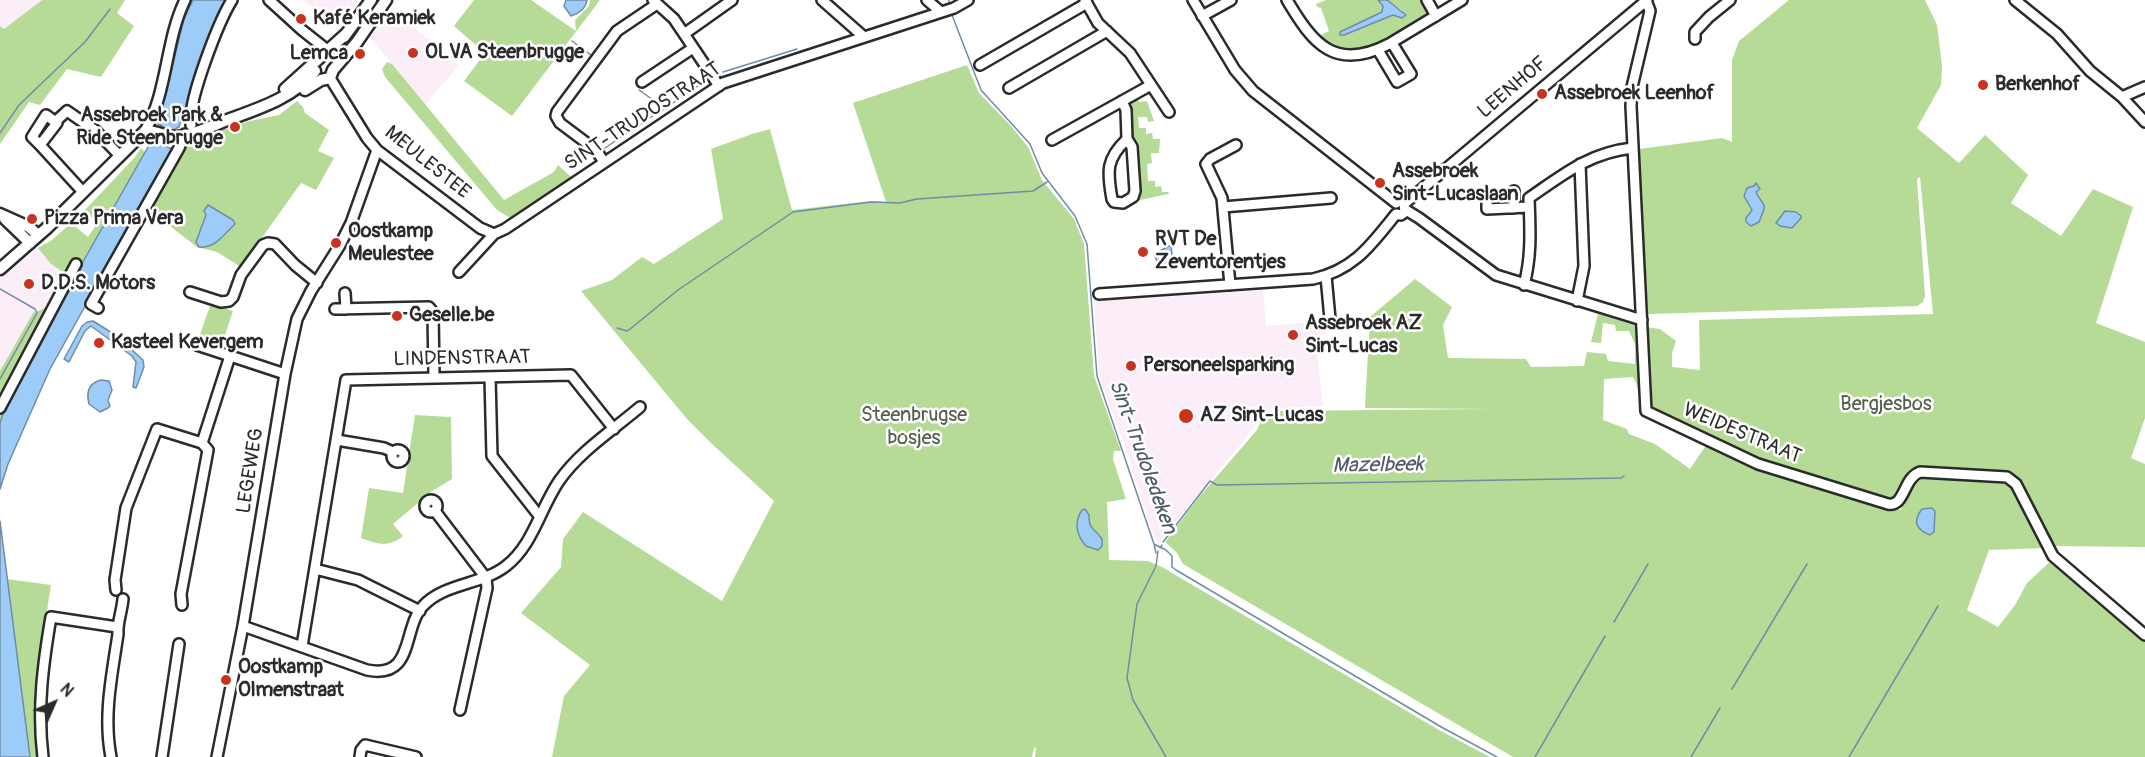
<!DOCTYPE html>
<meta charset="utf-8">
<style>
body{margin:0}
#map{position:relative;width:2145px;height:757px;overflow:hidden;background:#fff;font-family:Pangolin,sans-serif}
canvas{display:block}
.north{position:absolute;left:24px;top:673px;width:60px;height:60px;-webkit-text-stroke:4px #fff;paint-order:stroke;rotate:45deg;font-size:16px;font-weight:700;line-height:24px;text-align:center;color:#2b2b2b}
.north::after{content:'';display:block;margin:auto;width:21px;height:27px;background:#2b2b2b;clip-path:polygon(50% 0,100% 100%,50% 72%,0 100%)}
</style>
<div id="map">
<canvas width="2145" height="757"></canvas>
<div class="north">N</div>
</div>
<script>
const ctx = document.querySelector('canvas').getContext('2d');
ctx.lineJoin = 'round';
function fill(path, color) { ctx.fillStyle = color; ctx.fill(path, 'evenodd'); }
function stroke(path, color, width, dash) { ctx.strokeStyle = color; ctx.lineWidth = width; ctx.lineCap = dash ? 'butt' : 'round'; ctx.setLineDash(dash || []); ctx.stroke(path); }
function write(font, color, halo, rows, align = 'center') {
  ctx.font = font + ' Pangolin,sans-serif'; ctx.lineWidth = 5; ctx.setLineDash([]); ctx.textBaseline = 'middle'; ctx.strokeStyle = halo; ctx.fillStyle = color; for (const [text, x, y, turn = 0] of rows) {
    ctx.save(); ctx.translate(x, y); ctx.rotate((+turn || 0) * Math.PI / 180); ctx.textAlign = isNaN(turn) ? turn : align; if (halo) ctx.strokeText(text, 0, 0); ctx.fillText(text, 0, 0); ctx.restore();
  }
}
const built = new Path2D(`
 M0 0H42L4 29 0 26Z
 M302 0H356L359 1 341 26Z
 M388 11 413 27 430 40 428 43 459 65 425 105 370 37Z
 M38 248 51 264 66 273 45 308 33 313 0 371V278Z
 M1263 290 1266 326 1325 321 1326 334 1315 336 1323 406 1282 408 1260 411 1258 421 1242 443 1158 543 1153 535 1126 449 1099 377 1094 299 1124 297 1125 300Z`);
const green = new Path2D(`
 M42 0H125L117 13 134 26 101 77 67 69 40 105 29 102 0 144V26L4 29Z
 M474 0H531L576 31 575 20 589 6 590 0H600L512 116 464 81 485 53 454 26Z
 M1326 0H1378L1383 4 1382 12 1340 32 1342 36 1403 11 1387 0H1423L1429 11 1428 16C1403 31 1377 53 1346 52 1336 52 1324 43 1316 38L1329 31 1321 8 1317 7 1316 4Z
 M1789 0H1925L1937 25 1942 66 1941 85 1917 128 1959 163 1985 135 2028 175 2011 203 2061 236 2093 189 2133 207 2096 323 2145 342V418L2131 458 2145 464V547L2051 546 2017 479 2002 473 2004 479 2014 487 2045 548 1989 550 1967 610 1998 627 2015 605 2027 583 2053 559 2145 638V757H1513L1183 564 1177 553 1165 542 1199 497 1257 430 1264 414 1268 411 1491 409 1365 408 1370 317 1415 279 1452 307 1443 325 1448 358 1526 359 1531 367 1584 366 1587 352 1606 354 1608 361 1635 364V344L1629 331H1616L1615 325 1603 323 1601 343 1591 342 1598 314 1637 326 1660 329 1676 341 1672 353V367L1700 370 1699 320 1933 314 1920 177 1917 179 1925 296 1923 302 1917 306 1648 314 1639 149 1722 138 1732 142V60L1739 41ZM1633 377C1639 385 1637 396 1641 405L1764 462 1902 505 1901 510 1758 467 1707 444 1690 469 1655 444 1629 434 1627 429 1603 420 1604 379Z
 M387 62 392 64 504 200 554 172 558 165 572 178 512 219 497 210 385 77 382 69Z
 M967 65 979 93 1011 126 1028 147 1042 180 1074 219 1084 244 1094 376 1121 451H1114L1113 459 1126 499 1107 502 1109 560 1148 561 1162 567 1439 730 1490 757H1035L1036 748 1034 747 1032 757H552L564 696 590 665 521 613 561 567 563 539 583 512 722 601 774 501 711 443 687 419 581 291 612 280 642 257 654 264 723 219 711 149 752 134 770 129 792 210 870 201 886 202 853 103Z
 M1137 98 1139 102 1147 101 1154 121 1148 122 1147 117H1138L1139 128H1146V134L1152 133 1153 139H1160L1159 153H1151L1152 163 1147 164 1148 181H1155V187L1161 186 1162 192H1169L1168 194 1136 201 1128 103Z
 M297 101 303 107 305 113 329 130 318 151 334 158 316 190 301 183 241 267 217 252 197 247 149 210 186 142 250 121 279 115Z
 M141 148 145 152 27 366 0 423V371L33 313 45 308 66 274 51 264 38 248 52 240 71 223 88 237 98 222 84 211 135 157Z
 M211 303 233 311 220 350 197 343Z
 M415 415 451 417 452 479 432 491 393 524 403 536C388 548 377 544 361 538L369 488 403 493Z
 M7 579 51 585C42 643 32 698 41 757H30Z`);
const water = new Path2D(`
 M193 0H227L206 46 179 127 173 130 167 147 173 149 50 369 8 464 0 489V423L3 414 58 306 153 138H157L161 125 158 124 184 19Z
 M566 0H587C586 8 579 14 571 16L564 6Z
 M1378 0H1387L1406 15 1402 18 1393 15 1344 35H1340V32L1382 12 1383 6Z
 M1756 183 1760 189 1756 192C1765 211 1768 199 1759 222L1751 226 1746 222V218L1752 210 1744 196 1747 188 1754 186Z
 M208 205 233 220 235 224C224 234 215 249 199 247L196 242 206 215 204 211Z
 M1785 211 1796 212 1801 216V218L1792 228 1780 226 1776 223Z
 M1171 245 1173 264H1158L1154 254Z
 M93 321 117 336 143 360 144 367 136 388 133 387 136 362 132 356 91 326 85 331 69 362 64 359 82 326 87 322Z
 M101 380 109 381 112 390 108 400 110 406 108 408 100 412 89 404C86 392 89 383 101 380Z
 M1932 508 1935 511 1934 532 1930 535C1915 529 1913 521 1922 509Z
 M1085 509 1089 515C1089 531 1094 527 1102 539V546L1098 550 1086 546C1076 535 1074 522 1082 510Z
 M0 521 30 757H0Z`);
const stream = new Path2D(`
 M949 4V0
 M657 10 670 22
 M952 15 981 90 1030 144 1042 173 1075 216 1087 244 1097 376 1154 544 1166 550 1172 556V567L1176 570 1443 728 1497 757
 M572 41 591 55
 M693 56 703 72 704 80
 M723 72 797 49
 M639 90 663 107
 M661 111 708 79
 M0 133 19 105 85 42 110 9
 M605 148 654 115
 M0 289 35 309 37 313 0 379
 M617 328 627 331 630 329 678 290 793 212 871 202 900 203 917 199 1033 191 1047 182
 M1163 542 1210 481 1217 485 1621 478 1624 476
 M1154 544 1156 553
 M1160 548 1162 545
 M1158 551 1156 566 1137 604 1127 678 1133 700 1166 757
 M1614 622 1648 564
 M1732 689 1807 564
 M1535 757 1605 636
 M1691 757 1720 708
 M1849 757 1938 606`);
const minor = new Path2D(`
 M269 0 302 30 326 49
 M653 0 674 19 719 86
 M822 0 864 37
 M927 0 941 12
 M1085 0 1098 23 1130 53 1169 112
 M1193 0 1235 70 1253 91 1396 203
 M1287 0C1313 44 1335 72 1389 44L1462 0
 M1427 0 1436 16
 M1646 0 1650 11 1632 87 1631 106 1646 411 1758 464 1888 504C1905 507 1903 478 1920 472L2007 477 2016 484 2053 556 2145 635
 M2015 0 2057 34 2090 71 2122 97 2145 122
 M1202 16 1231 0
 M684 34 732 0
 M1695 39V32L1709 17 1730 0
 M1378 50 1397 82 1411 74 1392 43
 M980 65 1087 3
 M330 78 367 138 377 150 480 228 494 234
 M642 82 693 48
 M1009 88 1107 31
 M2122 97 2145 87
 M1122 101 1126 110 1127 139C1106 159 1107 171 1112 199L1114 202 1123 203 1133 197 1135 191 1132 147 1127 139
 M55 122 67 111 96 131 120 156
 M191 125C187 102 219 21 232 0
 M145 131C168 91 165 41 185 0
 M1052 140 1151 85
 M40 145 32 137 46 115 57 123 40 145 83 192
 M604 162 596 150 560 123 556 116 557 112 617 31 657 4
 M1514 191V208
 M1487 198V209L1529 207
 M1404 204 1647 0
 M1223 207 1331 198
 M1406 210 1419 218 1496 275 1642 320
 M459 272 494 234 505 229 723 83 954 8 968 0
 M1326 276 1330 319
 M1230 285 1222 198 1206 164 1210 159 1236 145
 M1524 285C1532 255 1530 228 1529 198 1564 174 1589 153 1632 148
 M190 292 221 302 229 301 233 297 241 275 263 245 268 243 275 244 295 265 317 283
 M345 293 346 309
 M1099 294 1313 279C1354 270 1371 245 1396 214L1401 215 1405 212 1404 204
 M1577 301 1584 266 1580 164
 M98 308 91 304 179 148 185 134
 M335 309 429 307 433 312 434 377
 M197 345 285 374
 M490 377 492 456 540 517
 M0 408 76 264
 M337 440 384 448 393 452
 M202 443 230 356
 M392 456a6 6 0 1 1 12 0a6 6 0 1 1-12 0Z
 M425 506a6 6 0 1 1 12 0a6 6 0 1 1-12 0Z
 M435 511 486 578 487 588 460 710
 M315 569 358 580 420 611
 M116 590 115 580 126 508 157 429 202 443
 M182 605 181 594 208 450 202 443
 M243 626 367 670C415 680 402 628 423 606 444 583 482 585 506 566 533 545 540 509 559 481 580 451 613 430 640 407
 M302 646 346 380 571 375 614 429
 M43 757C37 709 43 664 51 617L117 627
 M111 757C103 716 112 675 118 634 117 623 122 611 123 599
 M162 757 179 644
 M217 757 243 626 285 374 297 319 311 291 340 245 351 223 377 150
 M360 757 361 750 365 745 416 757`);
const major = new Path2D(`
 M344 37 371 0
 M285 89 347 33
 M305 90 321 80 330 78 333 70 357 42 386 0
 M0 214 29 227 38 235
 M5 219 30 243
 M0 269 48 227 145 131C157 130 167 138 177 137 192 135 208 128 222 122 254 110 293 99 315 71`);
const markers = [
 [301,19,6,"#c8321e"],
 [413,53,6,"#c8321e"],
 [360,54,6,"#c8321e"],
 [1983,85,6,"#c8321e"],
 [1542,94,6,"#c8321e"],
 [235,127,6,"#c8321e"],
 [1380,183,6,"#c8321e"],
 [32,219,6,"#c8321e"],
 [336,243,6,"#c8321e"],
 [1143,252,6,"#c8321e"],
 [29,284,6,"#c8321e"],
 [397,316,6,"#c8321e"],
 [1293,335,6,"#c8321e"],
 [99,343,6,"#c8321e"],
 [1131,366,6,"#c8321e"],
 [1186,416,8,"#c8321e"],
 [226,680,6,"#c8321e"]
];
const poiNames = [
 ["Kafé Keramiek",313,19],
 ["OLVA Steenbrugge",425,53],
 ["Lemca",348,54,"right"],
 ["Berkenhof",1995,85],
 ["Assebroek Leenhof",1554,94],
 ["Assebroek Park &",223,116,"right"],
 ["Ride Steenbrugge",223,139,"right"],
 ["Assebroek",1392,172],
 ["Sint-Lucaslaan",1392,195],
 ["Pizza Prima Vera",44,219],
 ["Oostkamp",348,232],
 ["Meulestee",348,255],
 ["RVT De",1155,240],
 ["Zeventorentjes",1155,263],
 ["D.D.S. Motors",41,284],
 ["Geselle.be",409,316],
 ["Assebroek AZ",1305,324],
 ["Sint-Lucas",1305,347],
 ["Kasteel Kevergem",111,343],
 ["Personeelsparking",1143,366],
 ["AZ Sint-Lucas",1200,416],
 ["Oostkamp",238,668],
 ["Olmenstraat",238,691]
];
const streetNames = [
 ["LEENHOF",1513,88,-40],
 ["SINT-TRUDOSTRAAT",643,117,-33],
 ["MEULESTEE",427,163,39],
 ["LINDENSTRAAT",462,359,-1],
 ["WEIDESTRAAT",1742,434,23],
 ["LEGEWEG",251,471,-81]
];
const parkNames = [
 ["Bergjesbos",1886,405],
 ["Steenbrugse",914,416],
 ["bosjes",914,439]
];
const waterNames = [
 ["Sint-Trudoledeken",1142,457,70],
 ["Mazelbeek",1378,466,-1]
];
fill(built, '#fceef9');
fill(green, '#b5db96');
fill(water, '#9eccf9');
stroke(water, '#708ca7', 1.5);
stroke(stream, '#708ca7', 1.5);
stroke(minor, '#2b2b2b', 14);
stroke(major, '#2b2b2b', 15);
stroke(minor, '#fff', 9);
stroke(major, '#fff', 10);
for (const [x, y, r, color] of markers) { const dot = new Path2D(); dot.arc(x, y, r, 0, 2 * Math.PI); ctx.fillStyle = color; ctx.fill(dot); stroke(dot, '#fff', 2); }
write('bold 20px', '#2b2b2b', '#fff', poiNames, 'left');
write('20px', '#2b2b2b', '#fff', streetNames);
write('20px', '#54604b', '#fff', parkNames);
write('italic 21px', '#4e5b69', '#fff', waterNames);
</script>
